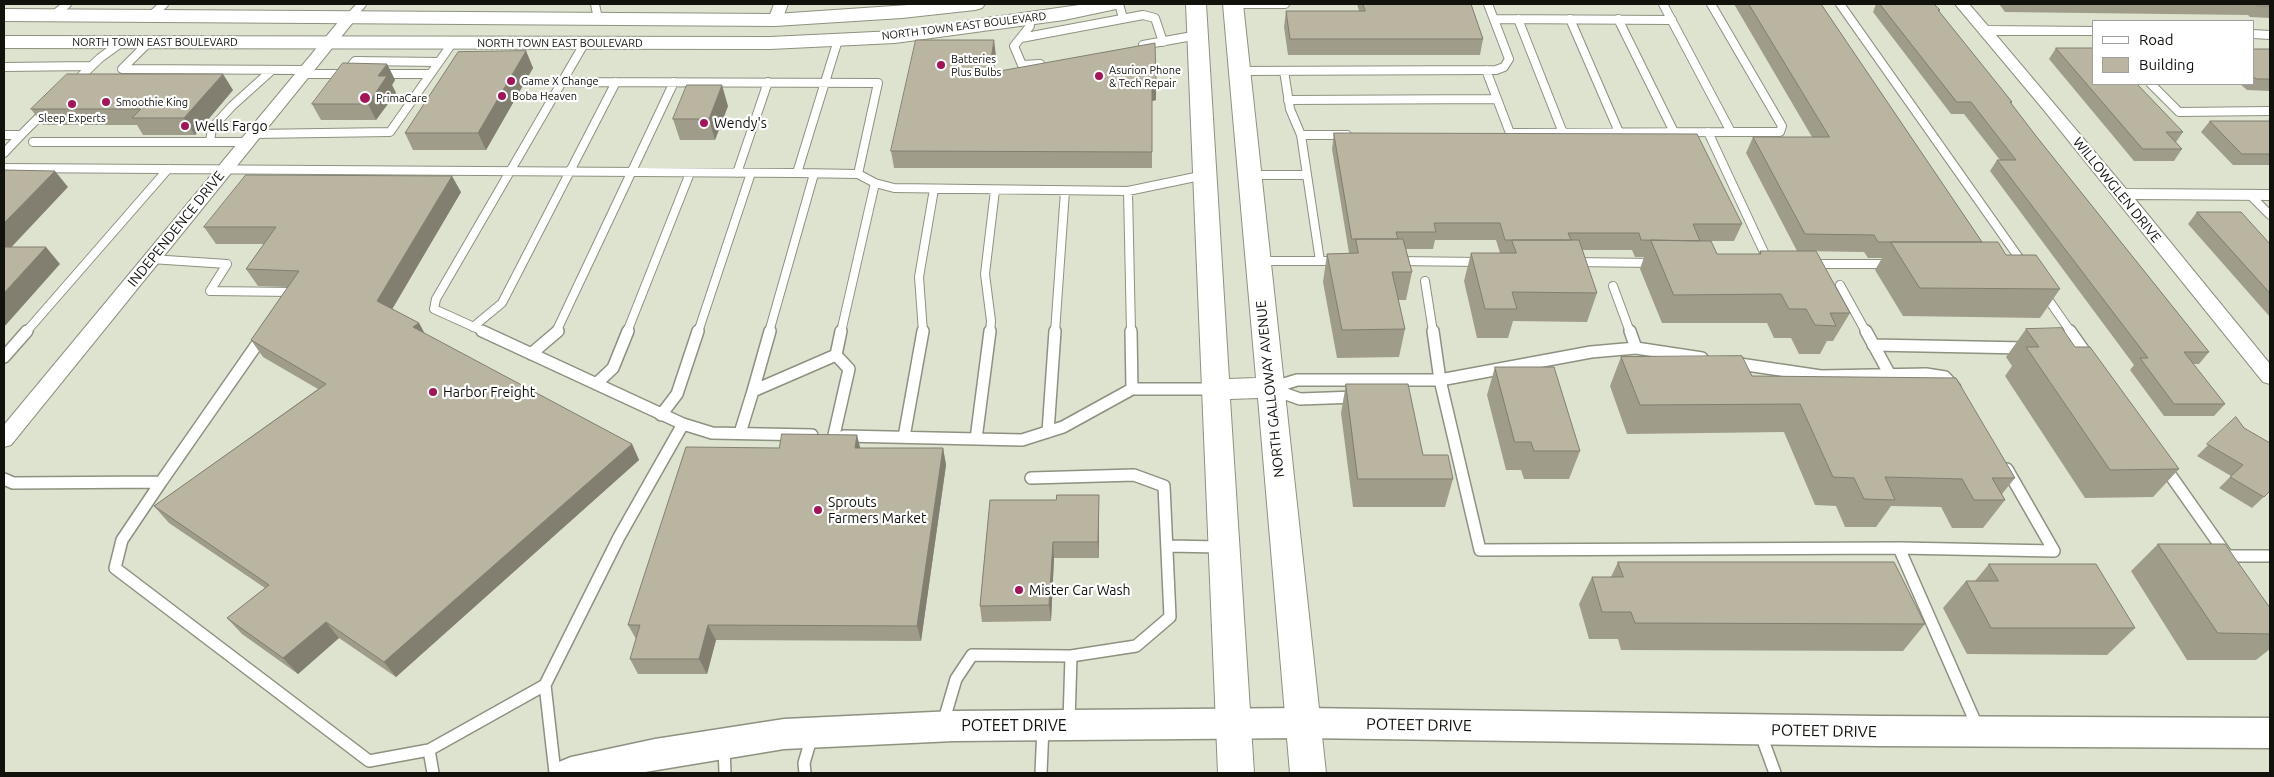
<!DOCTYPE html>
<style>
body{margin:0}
#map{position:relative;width:2274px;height:777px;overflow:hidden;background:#dde3cf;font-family:Ubuntu,sans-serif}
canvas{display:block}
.frame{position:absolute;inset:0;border:5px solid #10120b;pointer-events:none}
.legend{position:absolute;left:2092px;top:20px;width:162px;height:65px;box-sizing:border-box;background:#fff;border:1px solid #9fa09d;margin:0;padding:6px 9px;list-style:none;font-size:15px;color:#10120b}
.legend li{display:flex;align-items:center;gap:10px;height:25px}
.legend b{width:25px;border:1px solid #9fa09d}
</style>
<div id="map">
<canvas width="2274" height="777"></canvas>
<div class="frame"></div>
<ul class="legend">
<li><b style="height:6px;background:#fff"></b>Road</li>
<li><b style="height:14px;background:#b9b5a1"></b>Building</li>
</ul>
</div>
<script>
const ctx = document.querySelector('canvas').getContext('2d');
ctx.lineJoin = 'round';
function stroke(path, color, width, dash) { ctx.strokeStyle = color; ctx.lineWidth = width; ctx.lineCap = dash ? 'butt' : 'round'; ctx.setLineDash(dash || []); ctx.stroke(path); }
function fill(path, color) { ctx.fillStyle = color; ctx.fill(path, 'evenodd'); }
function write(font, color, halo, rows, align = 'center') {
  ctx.font = font + ' Ubuntu,sans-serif'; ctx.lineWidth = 4.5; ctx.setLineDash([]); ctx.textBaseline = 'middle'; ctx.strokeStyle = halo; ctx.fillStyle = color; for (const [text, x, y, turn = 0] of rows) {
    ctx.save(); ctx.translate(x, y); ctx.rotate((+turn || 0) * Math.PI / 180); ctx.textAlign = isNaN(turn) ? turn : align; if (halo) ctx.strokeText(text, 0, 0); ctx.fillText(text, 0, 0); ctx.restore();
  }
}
const serviceFar1 = new Path2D(`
 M595 4 598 19
 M1119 4 1123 18
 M1233 4H1285
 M1711 4 1782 126 1780 132H1731
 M1840 4 2024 265
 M54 15 67 4
 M151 16 164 4
 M349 18 362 4
 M1029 18 1030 26 1014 46 1022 65 1040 64
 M1494 19 1672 20
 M1518 19 1563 133
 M1570 19 1619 132
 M1618 19 1674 132
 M1021 38 1143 15 1155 18 1163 42
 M838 40 797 173 858 174 875 183 894 188 1128 191 1205 175
 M149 42 122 69 306 70
 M1143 45 1198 35
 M4 67 91 66
 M1486 70 1510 133
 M1239 71 1496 70 1504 67 1509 59 1488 4
 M1284 71 1290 109 1301 135 1320 261
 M303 74H345L355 61 439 62
 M379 74H430
 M75 82 100 58 122 42
 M562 82 878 83 858 174
 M2151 84 2179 112 2270 111
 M1288 100 1497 99
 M1708 132 1769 263
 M1514 133 1731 132 1663 4
 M254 134 390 132 453 42
 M4 135H21L47 109
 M1301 135H1347
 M33 142H247
 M210 142 212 128 232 106 272 70
 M4 153 21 135
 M4 168 797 173
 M737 173 768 82
 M1249 175H1306
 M1128 191 1131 332
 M2250 195 2270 215
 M151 259 227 264 210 291 293 292 290 296
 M1258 261H1339
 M1396 261 1481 262
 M1573 262 1654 263
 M1811 264H1891
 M1425 281 1433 332
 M1840 285 1866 332
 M1613 286 1630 332
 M2043 292 2071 332
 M473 327 502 303 616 82
 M26 332 168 169
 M485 332 434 309 436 299 584 44
 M556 332 674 82
 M627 332 690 173
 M698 332 751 173
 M769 332 814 174
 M841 332 875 183
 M923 332 919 277 934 189
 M990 332 991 321 985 274 995 190
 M1055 332 1065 191`);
const service = new Path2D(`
 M482 331 683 424 712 433 812 435
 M1131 331 1132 389
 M1433 331 1440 380 1480 550 1899 548 2054 551 2007 469
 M1630 331 1636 348
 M1866 331 1890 375
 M2070 331 2089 358
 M1873 345 2025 348
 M531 354 558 331
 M836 355 841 331
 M4 357 27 331
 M1733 363 1821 376 1926 374 1945 377 1955 388
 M596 384 613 368 628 331
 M1271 388 1297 380H1440L1591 352 1636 348 1702 358
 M1272 389 1300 399 1356 397
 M753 391 770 331
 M661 415 677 394 698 331
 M1048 432 1055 331
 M740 433 753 391 836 355 849 369 834 435
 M844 436 1022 440 1063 427 1132 389H1215
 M904 437 923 331
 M976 439 990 331
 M2164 466 2226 554
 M1031 478 1134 475 1164 486 1170 617 1136 646 1071 656 1069 722
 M4 479 13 483 161 482 122 540 115 568 369 761 429 750 545 685
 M161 482 262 337
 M1167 546 1221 547
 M1899 548 1978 728
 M2227 556H2270
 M943 723 956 679 972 655 1071 656
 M1760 732 1775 773
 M724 747 725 773
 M429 750 433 773
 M555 773 545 685 619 537 683 424
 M805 773 804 763 812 736
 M1041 773 1043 727`);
const minor = new Path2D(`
 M774 4H788L782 20 775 24 768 20Z
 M1955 4H1969L1988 26 2093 27V35H1996L2126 189 2270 190V200L2135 199 2270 364V384L2263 382 2043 109Z
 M349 14 354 15 356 18 354 21 11 445 4 447V425L344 15Z
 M2253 30 2270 31V39L2253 38Z`);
const tertiary = new Path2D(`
 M1303 708 1879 716 2270 718V748L1879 746 1303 738 954 741 784 749 639 773H554L559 762 571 757 655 739 784 719 954 711Z`);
const secondary = new Path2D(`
 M923 4H985L982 8 975 10 902 18 775 26 4 21V9L775 14Z
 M1086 4H1124L1121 8 1064 20 895 43 770 49 4 48V36L770 37 895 31Z
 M1186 4H1206L1229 379 1256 378 1223 4H1243L1326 773H1290L1258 398 1230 399 1254 773H1218Z`);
const wall = new Path2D(`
 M1357 4H1471L1483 39 1480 55H1288L1284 27 1286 11H1359Z
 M1734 4H1821L1982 242 2006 255 2060 289 2040 318 1903 316 1875 270 1882 258H1868L1864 252 1797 251 1746 153 1753 137H1812Z
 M1876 4H1934L1940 10 1939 12 2012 102 2011 104 2036 136 2209 352 2199 364H2193L2225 404 2214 416H2164L2130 370 2134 365 1990 171 1997 160H2000L1964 114H1951L1873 12Z
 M1999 4H2270V18L2250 17 2248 15 2005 12Z
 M2056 48 2183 132 2176 142 2182 149 2174 161H2134L2049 59Z
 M2253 49H2270V91L2247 90 2240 84H2253Z
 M526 51 533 68 486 150H413L405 133Z
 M996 56 993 72 1156 100 1152 101V168H894L891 151Z
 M387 64 395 80 392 85 396 93 376 120H321L312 104Z
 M233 90 195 135H143L137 125H43L31 109Z
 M728 106 715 140H680L673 119Z
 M2210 121H2270V165H2233L2201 132Z
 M1334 133 1742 224 1734 241H1711L1717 254H1758L1760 251 1850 313 1833 341H1827L1820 354H1799L1791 338H1774L1767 323H1662L1640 269 1644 257H1635L1632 250H1582L1597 293 1587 322 1513 321 1508 338H1477L1464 281 1471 253H1500L1496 240H1435L1433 249H1406L1412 272 1406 300H1398L1405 329 1399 357 1337 358 1323 282 1327 254 1349 253 1332 149Z
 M461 192 392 309 419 323 425 334 632 444 639 460 396 677 339 638 298 674 242 634 227 618 265 588 169 523 154 506 318 389 263 357 251 340 288 287 258 286 246 269 264 244H216L204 227Z
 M2197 212 2270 244V317L2188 224Z
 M2026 329 2179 469 2153 497 2085 498 2005 376 2012 366 2006 357Z
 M1621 357 1752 376 2015 478 2002 494 2005 500 1983 528H1952L1941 507 1891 506 1876 527H1845L1836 506 1815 505 1784 432 1627 434 1610 386Z
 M1495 367 1580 451 1569 479H1524L1521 470H1506L1487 395Z
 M1346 384 1423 455 1453 479 1445 507H1353L1341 413Z
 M2236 417 2270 491 2252 508 2219 488 2231 476 2197 456Z
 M861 448H943L946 465 921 641 716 640 707 674H638L630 659 636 639 628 625Z
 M990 500 1099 512V558H1054L1051 621 982 622 980 606Z
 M2158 544 2270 608V649L2256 660H2187L2131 571Z
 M1618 562 1925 624 1903 651 1621 650 1618 639H1589L1579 604 1592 577H1611Z
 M1989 564 2135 628 2107 655 1967 654 1943 608 1966 581H1975Z`);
const shadedWall = new Path2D(`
 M994 40 996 56 991 90 989 73Z
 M526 51 533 68 486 150 478 133Z
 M387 64 395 80 392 85 396 93 376 120 368 104 378 76Z
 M223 74 233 90 195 135 184 118Z
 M1156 84V100L1152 101V85Z
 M722 85 728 106 715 140 709 119Z
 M55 171 68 187 4 255V223Z
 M452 176 461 192 387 318 377 301Z
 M46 247 60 264 4 327V293Z
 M419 323 428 340 413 327Z
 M857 435 861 451 855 448Z
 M632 444 639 460 396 677 384 662Z
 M943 448 946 465 921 641 917 626Z
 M1099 495V558L1098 542Z
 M1053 542 1054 558 1051 621 1049 605Z
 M326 622 339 638 298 674 283 658Z
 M708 625 716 640 707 674 699 659Z`);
const building = new Path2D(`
 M1363 4H1471L1483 39H1290L1286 11H1365Z
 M1749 4H1821L1982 242H1878L1874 235 1805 234 1753 137H1829Z
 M1880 4H1934L1940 10H1938L2012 102H2010L2036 136 2209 352H2184L2225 404H2174L2140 358H2148L1997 160H2016L1971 102H1957Z
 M2253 4H2270V6H2258L2256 4Z
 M916 40H994L989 73 1155 43 1156 84 1152 85V152L891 151Z
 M2056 48H2093V84H2137L2183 132H2166L2182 149H2143Z
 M2253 49H2270V79H2256L2253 76Z
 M526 51 478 133H405L458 52Z
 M343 63 387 64 378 76H387L368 104H312Z
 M67 74H223L184 118H132L141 109H31Z
 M687 85H722L709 119H673Z
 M2210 121H2270V154H2242Z
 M1334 133 1697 134 1742 224H1693L1700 241 1641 240 1639 233H1568L1571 240H1505L1500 223H1434L1436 232H1396L1398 239H1352Z
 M4 170 55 171 4 223Z
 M246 175 452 176 377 301 419 323 413 327 632 444 384 662 326 622 283 658 227 618 269 585 154 506 326 384 251 340 299 271 246 269 276 227H204Z
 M2197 212H2241L2270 244V293Z
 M1356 239H1403L1412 272H1392L1405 329 1342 330 1327 254 1358 253Z
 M1512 240H1579L1597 293 1512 292 1517 309H1485L1471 253H1516Z
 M1651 240 1711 241 1717 254H1761L1760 251H1816L1850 313H1830L1836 326 1815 325 1806 309H1789L1781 294 1674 295Z
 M1891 242H1998L2006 255H2036L2060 289 1920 288Z
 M4 247H46L4 293Z
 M2062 328 2075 347H2090L2179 469 2110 470 2026 347H2039L2026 329Z
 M1742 356 1752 376 1956 378 2015 478H1992L2005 500H1974L1962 479 1885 477 1895 500 1864 499 1854 478 1833 477 1800 404 1640 405 1621 357Z
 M1495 367H1554L1580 451H1534L1531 442H1515Z
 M1346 384H1408L1423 455H1448L1453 479H1358Z
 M2236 417 2244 428 2270 443V491L2264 497 2230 477 2243 465 2207 444Z
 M782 434 857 435 855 448H943L917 626 708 625 699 659H630L640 625H628L686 447 779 448Z
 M1057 495H1099L1098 542H1053L1049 605 980 606 990 500H1056Z
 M2158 544H2225L2270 608V634L2218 633Z
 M1618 562H1894L1925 624 1635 623 1631 612H1602L1592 577H1623Z
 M1989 564H2096L2135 628H1991L1966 581H1998Z`);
const markers = [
 [941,65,5,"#a41457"],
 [1099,76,5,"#a41457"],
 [511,81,5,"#a41457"],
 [502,96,5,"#a41457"],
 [365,98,6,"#a41457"],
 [106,102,5,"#a41457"],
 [72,104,5,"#a41457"],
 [704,123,5,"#a41457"],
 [185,126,5,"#a41457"],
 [433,392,5,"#a41457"],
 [818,510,5,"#a41457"],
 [1019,590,5,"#a41457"]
];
const farStreetnames = [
 ["NORTH TOWN EAST BOULEVARD",964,26,-7],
 ["NORTH TOWN EAST BOULEVARD",155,42],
 ["NORTH TOWN EAST BOULEVARD",560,43]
];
const farPoinames = [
 ["Batteries",951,59],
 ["Plus Bulbs",951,72],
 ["Asurion Phone",1109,70],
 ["& Tech Repair",1109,83],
 ["Game X Change",521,81],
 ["Boba Heaven",512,96],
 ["PrimaCare",376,98],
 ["Smoothie King",116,102],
 ["Sleep Experts",72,118,"center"]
];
const poiNames = [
 ["Wendy's",714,123],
 ["Wells Fargo",195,126],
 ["Harbor Freight",443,392],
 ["Sprouts",828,502],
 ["Farmers Market",828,518],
 ["Mister Car Wash",1029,590]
];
const streetNames = [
 ["WILLOWGLEN DRIVE",2117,190,51],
 ["INDEPENDENCE DRIVE",176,229,-51],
 ["NORTH GALLOWAY AVENUE",1270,389,-96]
];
const nearStreetnames = [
 ["POTEET DRIVE",1419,725,1],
 ["POTEET DRIVE",1014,726],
 ["POTEET DRIVE",1824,731,1]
];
stroke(serviceFar1, '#8c927f', 10);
stroke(service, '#8c927f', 14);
stroke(minor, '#8c927f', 2);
stroke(tertiary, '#8c927f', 3);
stroke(secondary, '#8c927f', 2);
stroke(serviceFar1, '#fff', 8);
stroke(service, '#fff', 11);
fill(minor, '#fff');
fill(tertiary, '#fff');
fill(secondary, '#fff');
fill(wall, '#9f9c8a');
fill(shadedWall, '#827f71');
fill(building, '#b9b5a1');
stroke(building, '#827f71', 1);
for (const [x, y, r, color] of markers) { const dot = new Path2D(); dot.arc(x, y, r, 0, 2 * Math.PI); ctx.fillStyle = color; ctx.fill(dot); stroke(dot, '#fff', 2); }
write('11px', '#10120b', '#fff', farStreetnames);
write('11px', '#10120b', '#fff', farPoinames, 'left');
write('14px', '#10120b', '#fff', poiNames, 'left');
write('14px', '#10120b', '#fff', streetNames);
write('16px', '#10120b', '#fff', nearStreetnames);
</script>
